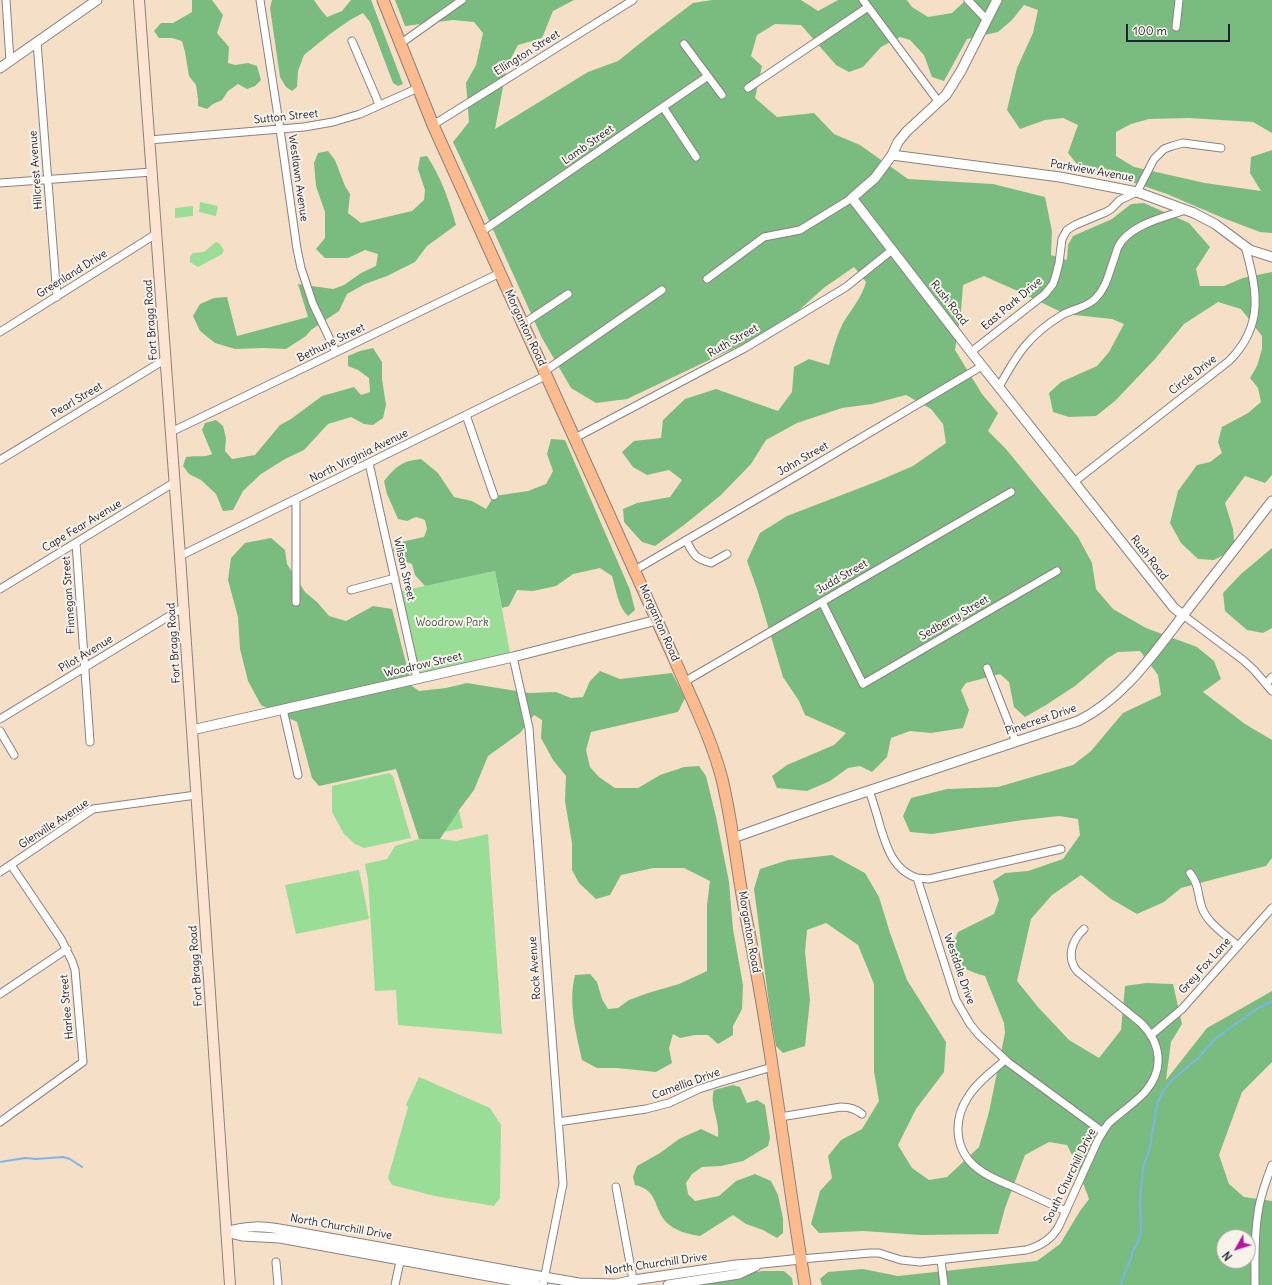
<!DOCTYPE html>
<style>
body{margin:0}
#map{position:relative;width:1272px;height:1285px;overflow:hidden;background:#f5e0c7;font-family:Delius,sans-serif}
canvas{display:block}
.north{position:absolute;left:1216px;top:1229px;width:40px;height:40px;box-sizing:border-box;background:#f7f3e8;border:1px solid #a29fa3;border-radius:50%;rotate:231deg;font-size:11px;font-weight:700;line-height:16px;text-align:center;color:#22223b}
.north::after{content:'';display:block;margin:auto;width:14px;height:18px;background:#b5179e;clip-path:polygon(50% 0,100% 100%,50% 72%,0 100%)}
.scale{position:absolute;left:1126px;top:24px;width:104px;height:18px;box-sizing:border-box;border:2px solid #22223b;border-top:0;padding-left:5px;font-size:12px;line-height:14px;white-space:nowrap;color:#22223b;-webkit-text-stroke:3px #f7f3e8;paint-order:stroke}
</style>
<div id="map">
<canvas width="1272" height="1285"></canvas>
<div class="north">N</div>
<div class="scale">100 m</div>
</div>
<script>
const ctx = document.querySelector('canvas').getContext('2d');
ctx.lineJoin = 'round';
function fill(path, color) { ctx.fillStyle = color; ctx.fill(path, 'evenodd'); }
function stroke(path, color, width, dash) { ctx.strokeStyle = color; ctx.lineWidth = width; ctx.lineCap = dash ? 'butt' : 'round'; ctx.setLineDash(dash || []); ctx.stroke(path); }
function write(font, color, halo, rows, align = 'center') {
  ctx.font = font + ' Delius,sans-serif'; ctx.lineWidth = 4; ctx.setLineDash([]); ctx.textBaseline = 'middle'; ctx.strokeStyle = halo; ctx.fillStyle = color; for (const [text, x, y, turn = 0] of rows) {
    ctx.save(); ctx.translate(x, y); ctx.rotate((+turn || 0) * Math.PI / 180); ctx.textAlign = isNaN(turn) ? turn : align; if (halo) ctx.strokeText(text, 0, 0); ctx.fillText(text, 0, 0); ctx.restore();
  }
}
const green = new Path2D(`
 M200 202 218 206 216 216 199 212Z
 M193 206V216L175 218V208Z
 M216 242 219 243 224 250 222 254 198 267 190 262V257L193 253 204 252Z
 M495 571 510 653 420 675 401 591Z
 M389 773 393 776 411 838 364 848 355 844 344 834 332 812V786Z
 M459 811 463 828 440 833 436 815Z
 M488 834 502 1034 398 1025 396 990 375 991 368 880 365 864 387 859 395 846 419 839H440L456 841Z
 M359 870 369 919 296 934 285 885Z
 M419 1077 490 1108 501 1125 500 1198 494 1206 435 1196 392 1185 388 1178 408 1107 406 1105Z`);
const forest = new Path2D(`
 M192 0H212L223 15 217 33 229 47 228 63 235 65 248 63 257 66 261 80 255 86 247 89 238 84 228 91 222 100 213 104 207 109 198 106V99L196 85 189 76 185 52 182 41 172 38H159L154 31 161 23H173L192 12Z
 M272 0H314L321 10 327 17 342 11 351 0H371L403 84 398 86 393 83 370 22 363 13 350 20 330 34 304 55 298 71 297 87 292 91 286 87 280 77 270 8Z
 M395 0H574L553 11 542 38 518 45 507 66 495 129 588 72 618 61 648 37 693 3 712 0H801L818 11 838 0H907L912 7 928 17 952 13 966 0H1272V133L1253 122 1189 118 1149 119 1131 124 1116 132V156L1134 167 1205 183 1261 191 1250 173 1251 157 1272 150V233L1260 232 1223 218 1167 194 1120 178 1084 173 1068 153 1078 125 1063 118 1045 120 1020 129 1007 110 1017 68 1033 33 1038 10 1024 5 1012 20 998 32 967 39 944 81 932 77 924 55 910 40 900 37 881 47 863 67 849 72 836 65 801 25 775 24 757 35 751 56 762 66 755 98 777 117 814 113 834 134 860 145 908 179 993 184 1045 197 1052 231 1051 255 1067 260 1068 245 1073 236 1112 219 1131 204 1144 203 1189 223 1210 247 1196 269 1200 286H1224L1243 278 1272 272V475L1265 483 1245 476 1225 503 1233 529 1235 549 1214 560 1198 559 1181 543 1170 523 1178 491 1197 465 1210 462 1222 453 1218 442 1222 427 1248 413 1261 402 1258 388 1250 378 1257 366 1262 349V336L1241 309 1218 302 1184 324 1155 359 1115 401 1096 416 1069 417 1053 412 1049 393 1061 382 1097 366 1109 352 1124 324 1112 319 1065 314 1022 293 984 276 963 285 961 311 955 350 982 394 998 413 988 431 1006 449 1078 537 1092 563 1096 589 1113 609 1146 628 1197 647 1214 661 1221 679 1203 692 1245 724 1272 740V858L1266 866 1230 875 1181 888 1164 902 1137 914 1111 899 1081 875 1052 895 1031 919 1017 981 1038 1007 1069 1040 1099 1058 1121 1030 1125 986 1146 983 1173 984 1182 1024 1171 1042 1166 1080 1207 1028 1272 991V1062L1242 1092 1219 1155 1229 1184 1244 1197 1272 1201V1285H822L820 1279 828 1272 863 1269 898 1276 1037 1261 1060 1244 1080 1211 1089 1199 1074 1159 1067 1145 1049 1142 1025 1155 1005 1208 998 1234 921 1235 863 1231 819 1233 811 1224 820 1191 832 1178 828 1156 841 1140 862 1129 879 1101 874 1071V984L858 945 826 923 807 930 805 952 810 1000 805 1046 783 1053 776 1046 770 1011 754 889 760 869 788 860 832 855 865 873 879 897 890 933 907 980 946 1042 944 1072 916 1109 898 1145 912 1168 929 1180 947 1177 979 1147 989 1112 1005 1033 1004 1023 985 976C969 971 953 967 952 947 952 943 956 937 958 932L994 914 999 900 993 881 1005 873 1028 871 1063 859 1080 835 1078 819 1059 816 1023 820 932 834 910 832 903 816 911 798 947 789 998 787 1073 765 1091 751 1123 713 1161 695 1158 675 1140 651 1118 652 1108 658 1075 686 1046 705 1025 717 1014 707 1009 682 1000 674 966 683 961 690 969 710 963 728 931 733 910 731 891 738 887 757 872 772 860 766 848 768 830 781 807 791 777 788 772 776 787 765 834 745 846 733 805 715 799 701 783 677 757 589 747 561 760 533 787 516 878 481 913 466 946 443 943 424 931 409 906 395 872 404 842 408 797 423 766 440 751 464 721 495 684 525 655 546 642 542 624 522 623 509 637 503 670 497 682 480 669 470 647 475 633 467 622 452 634 441 661 438 663 420 685 399 716 389 778 411 792 392 794 367 809 359 829 365C833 350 836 337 843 323 851 310 862 297 866 282L854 267 825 287 781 326 627 399 596 403 571 388 542 338 462 161 453 142 469 122 466 83 476 65 483 33 474 22 453 20 405 26ZM1224 1237H1248V1261H1224Z
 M328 151 335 160 345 186 350 194 348 213 361 223 412 211 424 200 425 190 418 169 420 157 427 156C441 177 449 200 456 225L427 246 415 262 387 276 365 284 347 294 339 311 311 330 306 336 286 349 263 348 235 349 215 343 200 331 193 316 200 304 214 298 227 297 237 336 308 317 298 284 333 289 344 285 361 273 376 266 378 254 365 250 348 258H325L316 249 325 238V212L316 186 314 163 318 153Z
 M373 348 382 362V379L386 405 383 418 373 425 364 424 351 417 328 424 304 450 285 459 261 474 243 491 233 510 223 511 216 494 201 480 189 474 183 466 186 457C196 455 203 458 212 454L202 430 205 423 216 420 223 426 226 438 225 451 232 459 255 455 280 425 291 419 322 396 354 387 361 395 370 392 369 378 358 370 348 366V356L360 351Z
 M551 439 565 440 630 590 635 610 628 616C618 607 616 589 612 576L600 568 573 574 556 586 533 591 517 590 509 606 502 608 495 571 425 586 415 575 412 564 401 560 393 550 396 543 424 537 427 529 425 520 416 517 407 521 398 519 387 494 384 481C397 466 401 461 421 459L438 473 454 497 472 501 486 509 494 496 528 491 546 484 553 471 547 454Z
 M271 538 285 550 287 564 305 592 318 603 329 616 346 621 373 606 392 609 412 686 419 691 446 688 467 683 529 693 556 692 571 698 583 697 590 681 600 671 620 679 672 673 685 698 678 712 591 732 586 750 590 767 599 777 615 788H638L660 775 684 767 699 766 706 776 716 817 729 882 733 929 743 985 742 1009 733 1026V1035L718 1044 708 1035H695L680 1038 673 1034 669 1048 672 1063 656 1072 617 1068H597L582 1060C576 1032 568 1004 575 975L590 974 597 982 602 999 608 1009 618 1008 629 1000 648 993 679 984 707 971V905L710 881 684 868H653L621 875 610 895 596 899 579 883 572 870V843L565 801 566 776 553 760 541 738 542 720 534 715 520 733 488 756 474 790 459 810 440 839H419L396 769 319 786 312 778 297 722 261 705 248 681 240 649 238 617 228 580 231 558 245 543Z
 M1272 548V628L1263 633 1247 630 1225 611 1223 593 1241 574Z
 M733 1085 740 1087 747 1103 757 1100 765 1105 770 1138 768 1146 743 1161 721 1166 702 1167 692 1174 686 1183 688 1194 695 1201 719 1196 736 1181 755 1174 771 1181 778 1195 783 1218V1233L777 1238 763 1230 746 1224 733 1215 700 1236C687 1234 675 1231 666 1222 653 1207 658 1190 635 1185L633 1177 637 1166 660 1153 679 1139 701 1129 718 1137C720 1120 709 1105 714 1090Z
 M762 1271H784L792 1278 793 1285H679Z`);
const stream = new Path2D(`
 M0 1162 25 1158 36 1159 63 1157 70 1159 82 1167
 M1121 1285 1126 1269 1132 1256V1252L1137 1244 1141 1232 1140 1201 1143 1168 1150 1147 1157 1104 1163 1091 1170 1082 1198 1058 1216 1038 1258 1008 1272 1002`);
const minor = new Path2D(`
 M6 0 10 61
 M260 0 280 129 297 249 301 268 313 304 336 352
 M863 0 938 101
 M968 0 987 20
 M1176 27 1179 0
 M352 41 379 104
 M37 42 57 297
 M400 44 462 0
 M684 44 722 95
 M748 88 868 7
 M663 107 696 157
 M433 125 633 0
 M149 140 304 127 333 122 360 114 418 88
 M0 183 152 172
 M481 232 708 76
 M707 279 764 237 800 230 852 198
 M523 324 568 294
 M0 332 156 234
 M971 352 1045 294 1053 284 1056 275 1059 263 1062 239 1067 230 1075 225 1106 212 1111 209 1120 200 1137 192 1154 159 1164 149 1172 146 1183 143 1221 148
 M545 371 662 290
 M999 387C1017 354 1029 335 1062 315 1073 309 1085 308 1095 299 1106 288 1108 276 1113 262 1115 257 1116 252 1118 247 1129 225 1164 217 1186 210
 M466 415 494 496
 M171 432 500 273
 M575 438 745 348 846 287 892 250
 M0 460 166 359
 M369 463 417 679
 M1074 482 1229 361C1265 325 1257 290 1245 246
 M686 540C694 555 694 558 711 563L727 554
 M76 543 90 742
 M180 556 547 375
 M635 570 805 471 982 366
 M0 589 175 482
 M351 590 395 578
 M296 602V499
 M822 602 863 684 1057 571
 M1183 615 1243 660 1254 670 1272 691
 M513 657 529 728 563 1184 543 1285
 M987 668 1016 742
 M684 682 1011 492
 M1266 684 1272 677
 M283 709 298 775
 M0 719 184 607
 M0 731 14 755
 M869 790C873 802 877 814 880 826 887 848 893 870 917 878L956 1000 970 1024 979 1035 1009 1063 1103 1132
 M0 872 93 809 196 795
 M1190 873C1200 886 1197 894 1202 908 1208 924 1226 935 1238 946
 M917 878 929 879 1061 849
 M0 994 67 949
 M1151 1035 1182 1009 1272 908
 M1005 1060C993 1071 977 1082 968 1097 953 1120 954 1150 977 1168 989 1178 1005 1183 1018 1189 1034 1196 1050 1204 1066 1211
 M780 1117 841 1107C850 1107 855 1109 862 1114
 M0 1122 83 1062 75 970 72 961 61 939 11 865
 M558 1122 646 1109 669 1103 699 1089 721 1082 772 1067
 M616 1187 634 1285
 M801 1259 870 1253H879L901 1260 920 1262 1026 1250C1041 1246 1052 1239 1059 1226L1098 1140C1102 1134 1105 1127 1110 1122 1121 1112 1135 1103 1145 1092 1165 1069 1161 1043 1141 1023L1077 971C1066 957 1072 940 1084 929
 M941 1260 944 1285
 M276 1262 278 1285
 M395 1285 401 1257
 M1255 1285C1255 1261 1254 1237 1258 1213 1260 1196 1266 1181 1272 1165`);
const tertiary = new Path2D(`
 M997 0 961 71 946 95 907 131 898 142 892 155 875 178 852 198 971 352 1174 608 1183 615
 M0 68 97 0
 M892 155 1060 177 1137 192 1194 213 1215 224 1250 250 1272 257
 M192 730 513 657 657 620
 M733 838 823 806 1078 721C1125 698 1156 650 1188 609 1216 573 1244 537 1272 501
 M226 1232C248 1225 262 1226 285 1230L544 1277 579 1283 616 1284 634 1280 736 1265 763 1263 801 1259
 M226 1232 242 1236 280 1238 537 1285
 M668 1285 739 1274 756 1266`);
const secondary = new Path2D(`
 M139 0 180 556 230 1285`);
const primary = new Path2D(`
 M383 0 433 125 673 656C690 696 711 737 722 779 733 825 737 871 746 917 771 1039 785 1162 805 1285`);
const streetNames = [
 ["Ellington Street",527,53,-32],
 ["Sutton Street",286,117,-6],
 ["Lamb Street",588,145,-35],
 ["Hillcrest Avenue",36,170,-94],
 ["Parkview Avenue",1092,171,10],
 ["Westlawn Avenue",298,178,82],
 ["Greenland Drive",72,274,-32],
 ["Rush Road",949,303,52],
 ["East Park Drive",1012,304,-40],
 ["Fort Bragg Road",151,320,-94],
 ["Morganton Road",525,328,65],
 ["Ruth Street",733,341,-29],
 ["Bethune Street",331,343,-26],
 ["Circle Drive",1193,375,-38],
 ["Pearl Street",77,400,-31],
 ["North Virginia Avenue",359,456,-26],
 ["John Street",803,459,-30],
 ["Cape Fear Avenue",82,526,-31],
 ["Rush Road",1149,558,52],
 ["Wilson Street",404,569,77],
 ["Judd Street",842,577,-30],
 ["Finnegan Street",69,595,-94],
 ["Sedberry Street",954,618,-30],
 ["Morganton Road",659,623,66],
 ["Fort Bragg Road",174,643,-94],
 ["Pilot Avenue",86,654,-31],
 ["Woodrow Street",423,665,-13],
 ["Pinecrest Drive",1041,720,-19],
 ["Glenville Avenue",54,824,-33],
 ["Morganton Road",749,932,80],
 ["Fort Bragg Road",196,966,-94],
 ["Grey Fox Lane",1205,966,-48],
 ["Rock Avenue",535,968,-94],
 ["Westdale Drive",959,969,71],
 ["Harlee Street",67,1007,-95],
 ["Camellia Drive",686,1084,-20],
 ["South Churchill Drive",1070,1176,-64],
 ["North Churchill Drive",341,1227,10],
 ["North Churchill Drive",656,1264,-8]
];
const parkNames = [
 ["Woodrow Park",452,623]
];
fill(green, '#99dd96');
fill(forest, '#7abc7f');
stroke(stream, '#7bb5eb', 2);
stroke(minor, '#8c8181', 9);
stroke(tertiary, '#8c8181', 11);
stroke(secondary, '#8c8181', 12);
stroke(primary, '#8c8181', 13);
stroke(minor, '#fff', 7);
stroke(tertiary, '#fff', 9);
stroke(secondary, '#fde4d1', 10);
stroke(primary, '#fbbb8d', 11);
write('11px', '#22223b', '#f7f3e8', streetNames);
write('11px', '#465a56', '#f7f3e8', parkNames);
</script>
